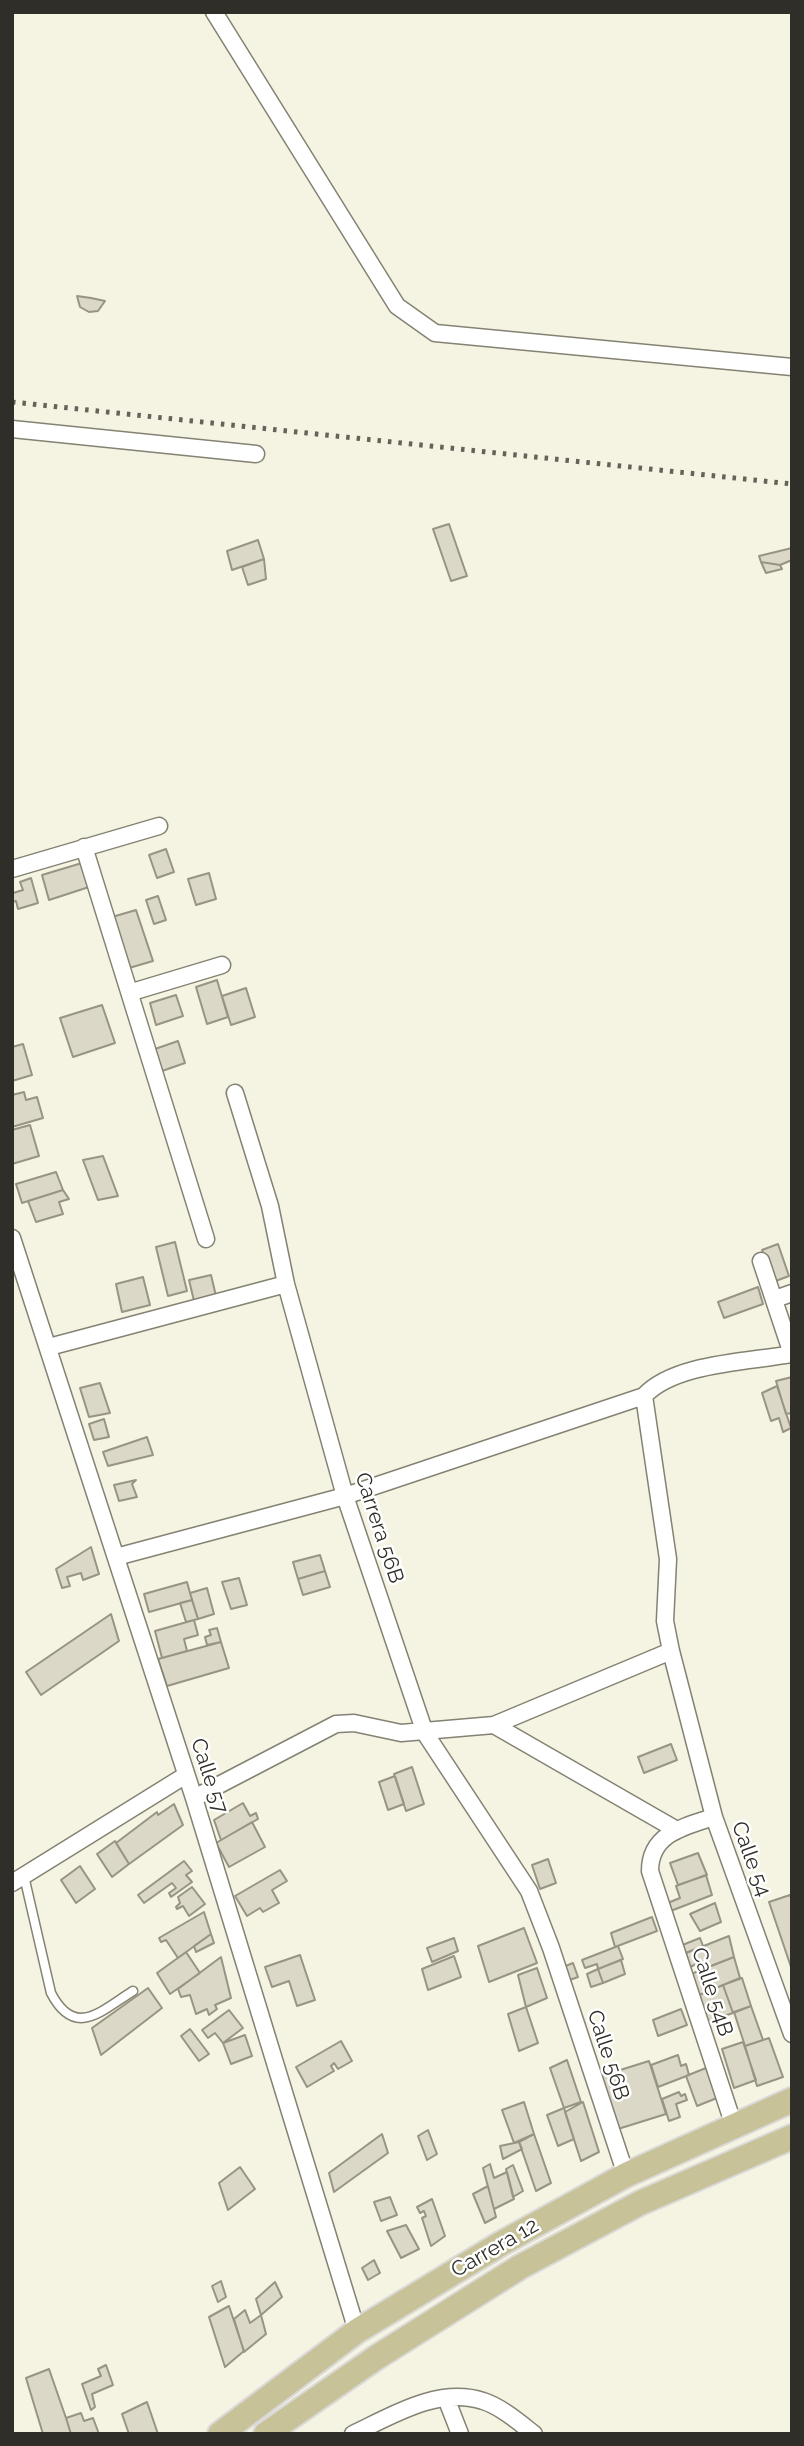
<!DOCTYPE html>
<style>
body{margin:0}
#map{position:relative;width:804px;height:2446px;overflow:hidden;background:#f5f3e1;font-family:Raleway,sans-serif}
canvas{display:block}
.frame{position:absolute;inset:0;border:14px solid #2f2e28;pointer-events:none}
</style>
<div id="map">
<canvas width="804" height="2446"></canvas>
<div class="frame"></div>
</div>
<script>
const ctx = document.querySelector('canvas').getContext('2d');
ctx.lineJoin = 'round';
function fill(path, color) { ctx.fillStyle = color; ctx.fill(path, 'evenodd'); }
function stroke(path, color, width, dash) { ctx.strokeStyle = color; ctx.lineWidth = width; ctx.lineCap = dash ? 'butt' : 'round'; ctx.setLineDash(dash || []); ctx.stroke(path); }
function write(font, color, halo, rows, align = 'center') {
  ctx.font = font + ' Raleway,sans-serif'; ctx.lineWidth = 5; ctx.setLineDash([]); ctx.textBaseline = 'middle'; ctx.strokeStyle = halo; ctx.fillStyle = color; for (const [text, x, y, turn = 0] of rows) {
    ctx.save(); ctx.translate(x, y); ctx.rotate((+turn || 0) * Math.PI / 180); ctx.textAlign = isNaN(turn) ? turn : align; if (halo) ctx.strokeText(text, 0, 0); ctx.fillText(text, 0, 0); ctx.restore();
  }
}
const building = new Path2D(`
 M77 296 91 298 105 301 98 311 89 312 80 307Z
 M449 524 467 576 451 581 433 529Z
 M258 540 264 559 232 570 227 551Z
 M792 548V560L780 565 761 562 759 556Z
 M264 559 266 579 248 585 242 567Z
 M761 562 780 565 782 569 766 573Z
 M166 849 174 872 157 878 149 855Z
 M82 863 89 887 49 900 42 875Z
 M209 873 216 899 196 905 188 879Z
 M31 878 38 903 18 909 16 901 12 902V889L13 893 23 890 20 882Z
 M158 896 166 920 154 924 146 900Z
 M136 910 153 961 129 968 112 917Z
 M217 980 228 1017 207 1024 196 987Z
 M246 988 255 1017 231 1025 222 996Z
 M176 995 183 1016 156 1025 150 1003Z
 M102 1005 115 1043 73 1057 60 1018Z
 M178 1041 185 1063 162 1071 155 1049Z
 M23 1044 32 1075 12 1081V1047Z
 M24 1092 26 1100 37 1097 43 1118 12 1127V1095Z
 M30 1125 39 1156 12 1164V1130Z
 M103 1156 118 1196 98 1200 83 1160Z
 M56 1172 63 1190 22 1203 16 1184Z
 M63 1190 69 1199 59 1202 63 1214 36 1222 28 1201Z
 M175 1242 187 1291 168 1296 156 1247Z
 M778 1244 789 1276 773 1282 762 1250Z
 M211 1275 216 1296 194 1301 189 1280Z
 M143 1277 150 1305 122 1312 116 1284Z
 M758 1287 763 1304 724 1318 718 1302Z
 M792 1377V1413L786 1414 776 1381Z
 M100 1383 110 1413 89 1417 80 1388Z
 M777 1386 791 1428 783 1432 779 1418 771 1421 762 1393Z
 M104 1419 109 1437 94 1440 89 1424Z
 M147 1437 153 1455 108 1466 103 1452Z
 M136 1480 132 1484 137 1497 119 1501 114 1485Z
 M91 1547 99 1574 83 1580 81 1573 67 1577 70 1586 62 1588 56 1569Z
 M320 1555 325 1571 298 1579 293 1562Z
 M325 1571 330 1587 303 1595 298 1579Z
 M239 1578 247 1605 231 1609 222 1582Z
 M187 1582 192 1600 149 1612 144 1594Z
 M207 1588 214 1614 198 1619 190 1593Z
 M192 1600 198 1619 186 1622 180 1603Z
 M111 1614 119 1641 41 1695 26 1672Z
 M194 1620 198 1635 184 1639 187 1651 162 1658 155 1631Z
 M217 1628 221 1642 207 1645 205 1637 211 1635 209 1630Z
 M221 1642 229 1668 167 1686 158 1659Z
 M671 1744 677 1760 644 1773 638 1757Z
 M412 1767 424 1804 406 1811 394 1774Z
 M395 1776 404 1804 388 1810 379 1782Z
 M243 1803 250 1816 256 1813 258 1819 221 1840 214 1820Z
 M174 1804 183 1825 129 1864 116 1843 157 1812 158 1815Z
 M252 1822 265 1847 229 1867 216 1843Z
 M115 1841 129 1864 112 1877 97 1854Z
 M698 1853 707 1875 678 1885 670 1863Z
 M548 1859 556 1883 540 1889 532 1865Z
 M184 1861 192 1871 186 1875 192 1882 171 1897 169 1893 176 1888 172 1883 144 1903 138 1895Z
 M80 1866 95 1889 76 1903 61 1880Z
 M280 1870 287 1881 272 1890 279 1903 263 1912 260 1908 247 1916 235 1896Z
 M706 1875 712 1895 668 1912 665 1904 680 1898 676 1886Z
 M192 1887 205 1904 189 1916 183 1906 177 1909 176 1907 180 1903 178 1897Z
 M790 1895 792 1901V1970L769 1902Z
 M715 1903 721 1922 700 1931 690 1914Z
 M204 1912 211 1934 178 1958 166 1940 161 1942 159 1938Z
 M652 1917 657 1931 615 1947 611 1933Z
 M524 1928 537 1963 489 1982 478 1946Z
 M211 1934 214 1943 196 1952 194 1946Z
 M729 1936 734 1957 703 1969 701 1962 690 1967 686 1953Z
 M454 1938 458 1951 432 1962 427 1948Z
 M700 1938 703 1946 683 1954 680 1946Z
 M618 1946 623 1959 598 1969 597 1964 585 1968 582 1960Z
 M186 1952 200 1973 170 1994 157 1973Z
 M300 1955 315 2000 297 2006 289 1981 272 1987 265 1967Z
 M454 1956 461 1977 428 1990 422 1969Z
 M221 1957 231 1998 215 2005 217 2009 209 2015 207 2009 196 2014 190 1995 181 1997 178 1989Z
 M734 1957 740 1978 699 1995 691 1974Z
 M621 1960 625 1974 603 1983 598 1969Z
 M573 1963 578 1977 567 1981 563 1967Z
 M537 1968 547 1998 526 2007 518 1975Z
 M598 1969 603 1983 591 1987 587 1974Z
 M742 1978 751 2006 733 2013 723 1985Z
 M723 1985 733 2013 706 2022 697 1996Z
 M148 1988 162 2008 101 2055 92 2028Z
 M751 2006 763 2040 745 2046 734 2012Z
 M526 2007 538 2043 519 2051 508 2014Z
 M681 2009 687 2025 658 2036 653 2020Z
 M229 2010 243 2028 223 2043 215 2033 208 2038 202 2030Z
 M190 2029 209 2054 199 2061 181 2036Z
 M245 2035 252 2056 231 2064 223 2043Z
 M769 2038 783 2077 757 2086 745 2046Z
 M341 2041 352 2061 338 2069 334 2063 331 2066 334 2071 307 2087 296 2067Z
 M743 2042 756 2080 734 2088 722 2049Z
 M678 2055 681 2066 686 2064 689 2075 658 2087 651 2065Z
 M567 2060 581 2102 564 2108 550 2068Z
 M649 2061 666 2114 618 2129 601 2076Z
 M706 2068 717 2098 697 2106 686 2076Z
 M679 2092 681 2096 685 2094 687 2100 676 2104 680 2117 669 2121 662 2099Z
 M524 2102 534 2134 514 2143 502 2110Z
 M583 2102 599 2152 581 2161 565 2112Z
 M564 2108 574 2139 558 2146 547 2115Z
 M428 2130 437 2154 427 2160 418 2136Z
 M382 2134 388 2153 334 2192 329 2173Z
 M534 2134 551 2183 536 2191 519 2142Z
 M519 2142 522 2149 503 2159 500 2146Z
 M490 2164 494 2178 507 2172 514 2199 494 2209 483 2168Z
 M513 2165 523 2191 513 2197 506 2169Z
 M240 2167 255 2189 228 2210 219 2183Z
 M488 2186 496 2217 485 2223 473 2194Z
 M390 2197 397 2215 381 2221 374 2202Z
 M432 2199 445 2236 431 2246 422 2218 426 2216 424 2211 420 2213 417 2207Z
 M406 2225 419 2249 401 2258 387 2231Z
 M374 2260 380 2273 368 2280 362 2268Z
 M221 2281 226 2297 218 2302 212 2286Z
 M275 2282 282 2297 261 2315 256 2299Z
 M229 2306 244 2351 225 2367 209 2317Z
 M245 2310 250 2323 261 2315 266 2334 244 2352 234 2319Z
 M106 2365 113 2385 92 2394 95 2407 91 2410 82 2384 101 2376 98 2369Z
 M49 2369 66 2418 71 2434H43L26 2378Z
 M147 2402 158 2434H129L122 2414Z
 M81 2413 84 2421 93 2418 99 2434H71L66 2418Z`);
const lane = new Path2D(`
 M24 1876 51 1993C75 2039 101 2011 133 1991`);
const street = new Path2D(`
 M214 12 397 306 435 333 792 367
 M12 429 256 454
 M84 847 206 1239
 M12 869 159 826
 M132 992 222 965
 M235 1093 270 1206 286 1284 345 1496 425 1733 529 1891 551 1948 626 2175
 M12 1238 194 1798 357 2331
 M775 1299 792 1293
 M49 1347 286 1284
 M644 1396 668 1559 665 1621 671 1651 714 1817 792 2034
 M116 1557 345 1496 644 1396C674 1363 748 1362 792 1354L761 1261
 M494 1725 675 1829
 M194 1798 336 1724 354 1723 401 1733 494 1725 671 1651
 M714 1817C683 1827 650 1834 650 1871L734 2126
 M12 1883 186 1775
 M446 2398 460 2434
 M353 2434C391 2416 439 2386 483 2401 500 2406 520 2423 534 2434`);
const primary = new Path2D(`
 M220 2434 357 2331 502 2243 626 2175 792 2100
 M266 2434 377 2357 520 2267 640 2203 792 2137`);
const rail = new Path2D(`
 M12 402 792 484`);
const streetNames = [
 ["Carrera 56B",379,1528,72],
 ["Calle 57",209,1776,72],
 ["Calle 54",751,1859,70],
 ["Calle 54B",712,1992,72],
 ["Calle 56B",608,2055,72],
 ["Carrera 12",495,2248,-30]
];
fill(building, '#dbd8c7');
stroke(building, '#979484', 2);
stroke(lane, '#848272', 11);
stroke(street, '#848272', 19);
stroke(primary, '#dad9d8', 28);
stroke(lane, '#fff', 8);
stroke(street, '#fff', 16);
stroke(primary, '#c8c299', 24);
stroke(rail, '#64635a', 5, [3.5, 7]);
write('21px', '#2f2e28', '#fff', streetNames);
</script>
